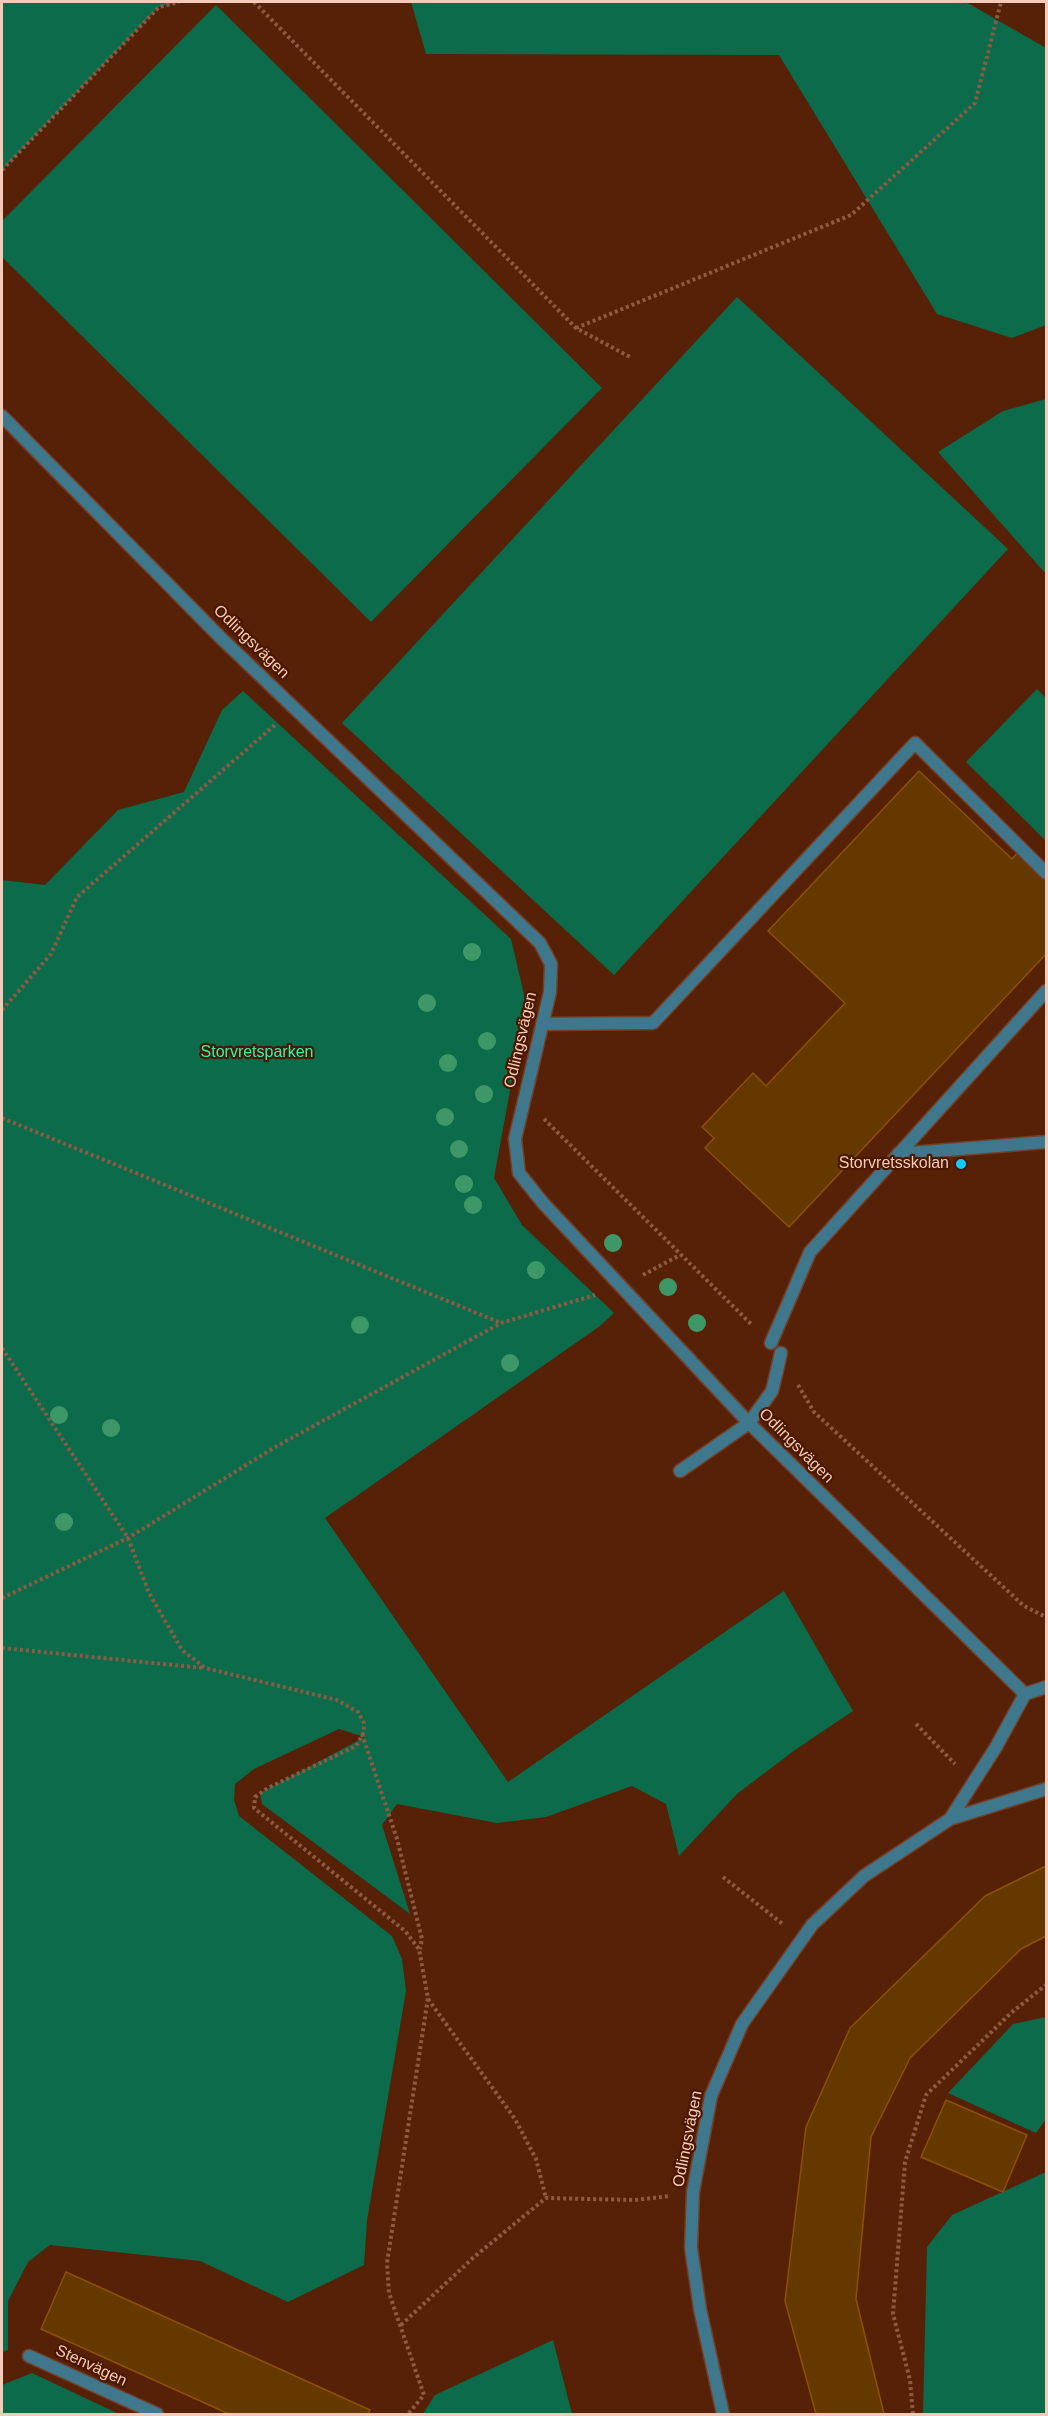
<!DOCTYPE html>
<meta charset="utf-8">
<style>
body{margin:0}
#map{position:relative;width:1048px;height:2416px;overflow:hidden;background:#572107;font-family:Arial,sans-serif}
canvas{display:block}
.frame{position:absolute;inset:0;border:3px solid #f4cab8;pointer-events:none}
</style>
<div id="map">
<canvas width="1048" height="2416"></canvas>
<div class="frame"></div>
</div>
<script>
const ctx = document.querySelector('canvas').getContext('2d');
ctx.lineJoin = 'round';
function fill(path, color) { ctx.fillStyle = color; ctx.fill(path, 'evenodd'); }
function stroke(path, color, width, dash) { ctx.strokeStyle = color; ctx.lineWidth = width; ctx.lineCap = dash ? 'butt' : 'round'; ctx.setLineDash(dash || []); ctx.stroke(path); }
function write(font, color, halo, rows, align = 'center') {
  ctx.font = font + ' Arial,sans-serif'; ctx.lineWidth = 4.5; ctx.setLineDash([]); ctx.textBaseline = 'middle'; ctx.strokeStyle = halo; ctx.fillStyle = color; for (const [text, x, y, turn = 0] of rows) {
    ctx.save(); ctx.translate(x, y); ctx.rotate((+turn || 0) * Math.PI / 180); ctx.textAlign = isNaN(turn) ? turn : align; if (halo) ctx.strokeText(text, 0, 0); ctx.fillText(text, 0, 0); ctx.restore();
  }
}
const green = new Path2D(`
 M2 2H179L159 7 2 170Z
 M411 2H966L1046 48V325L1012 338 937 314 779 55 426 54Z
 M216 5 602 388 371 622 2 257V221Z
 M737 297 1008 549 614 975 342 723Z
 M1046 399V574L938 452 1003 411Z
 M1037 689 1046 698V841L966 762Z
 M243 691 511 939 526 1003 494 1178 522 1225 614 1313 600 1326 325 1518 508 1782 784 1591 853 1711 795 1750 737 1794 679 1856 666 1804 632 1786 546 1817 497 1823 397 1804 382 1825 410 1914 262 1804 260 1793 365 1737 339 1729 254 1769 235 1784 234 1800 239 1816 392 1936 402 1959 406 1991 367 2220 364 2265 288 2302 200 2261 50 2245 28 2262 8 2301V2350L2 2352V880L45 885 118 810 184 792 222 710Z
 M1046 2017V2119L1036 2133 948 2093 1013 2024Z
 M1046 2172V2414H923L927 2247 952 2215Z
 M553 2340 572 2414H423L435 2395Z
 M32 2373 119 2414H2V2385Z`);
const building = new Path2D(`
 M919 771 1012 859 1019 851 1046 877V954L789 1227 705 1148 714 1138 702 1127 753 1073 766 1086 845 1003 768 931Z
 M1046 1866V1936L1021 1949 910 2058 871 2137 856 2299 884 2414H816L785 2301 806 2127 850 2028 985 1896Z
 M946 2100 1027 2135 1003 2192 921 2157Z
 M66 2272 370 2410 368 2414H229L41 2329Z`);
const path = new Path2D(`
 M254 2 576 328 630 357
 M2 170 159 7 179 2
 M576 328 851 215 975 103 1001 2
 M2 1010 51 954 77 897 276 724
 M2 1118 501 1323
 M544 1119 752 1325
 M643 1275 680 1255
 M2 1348 128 1538 149 1593 182 1650 205 1668 337 1700 358 1712 364 1723V1732L356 1746 268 1788 255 1797 254 1808 405 1931 419 1949 428 1998 387 2263 389 2293 424 2395 408 2414
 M798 1385 814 1412 1024 1606 1046 1617
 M2 1598 128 1538 277 1446 501 1323 595 1295
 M2 1648 204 1668
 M916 1724 955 1764
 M362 1734 397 1839 422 1939 420 1949
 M723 1877 784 1925
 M428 1999 515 2119 536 2159 546 2198
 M401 2325 474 2257 546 2198 635 2200 670 2196
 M913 2414 910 2380 893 2314 905 2162 926 2095 1011 2013 1046 1985`);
const lane = new Path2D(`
 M2 416 220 637 540 943 551 964 550 992 515 1139 519 1173 543 1203 749 1423 1025 1694
 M542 1024 653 1023 915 743 1046 873
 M898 1154 1046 1142
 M771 1343 810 1252 1046 991
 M680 1471 749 1423 772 1391 781 1353
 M29 2356 157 2414`);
const street = new Path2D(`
 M950 1819 996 1747 1025 1694 1046 1687
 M723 2414 700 2309 691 2248 693 2192 711 2096 742 2024 812 1925 864 1876 950 1819 1046 1789`);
const trees = [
 [472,952],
 [427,1003],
 [487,1041],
 [448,1063],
 [484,1094],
 [445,1117],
 [459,1149],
 [464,1184],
 [473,1205],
 [613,1243],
 [536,1270],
 [668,1287],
 [697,1323],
 [360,1325],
 [510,1363],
 [59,1415],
 [111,1428],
 [64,1522]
];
const markers = [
 [961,1164,6,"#11cafb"]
];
const streetNames = [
 ["Odlingsvägen",251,642,44],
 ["Odlingsvägen",521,1040,-77],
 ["Odlingsvägen",796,1446,45],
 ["Odlingsvägen",688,2139,-79],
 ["Stenvägen",91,2366,25]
];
const parkNames = [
 ["Storvretsparken",257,1053]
];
const poiNames = [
 ["Storvretsskolan",949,1164]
];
fill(green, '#0b6b4b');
fill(building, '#653800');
stroke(building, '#8b5107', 1.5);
stroke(lane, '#733f27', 15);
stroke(street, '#733f27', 15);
stroke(path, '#8d5b43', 4, [3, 3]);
stroke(lane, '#3f778c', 12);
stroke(street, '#3f778c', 12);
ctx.fillStyle = '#3e9766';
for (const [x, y] of trees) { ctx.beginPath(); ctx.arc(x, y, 9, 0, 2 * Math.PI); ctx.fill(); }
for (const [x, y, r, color] of markers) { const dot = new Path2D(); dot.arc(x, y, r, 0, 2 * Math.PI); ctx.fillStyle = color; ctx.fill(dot); stroke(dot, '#4b1700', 2); }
write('16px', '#f4cab8', '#4b1700', streetNames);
write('16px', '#2af8b3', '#4b1700', parkNames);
write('16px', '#f4cab8', '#4b1700', poiNames, 'right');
</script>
